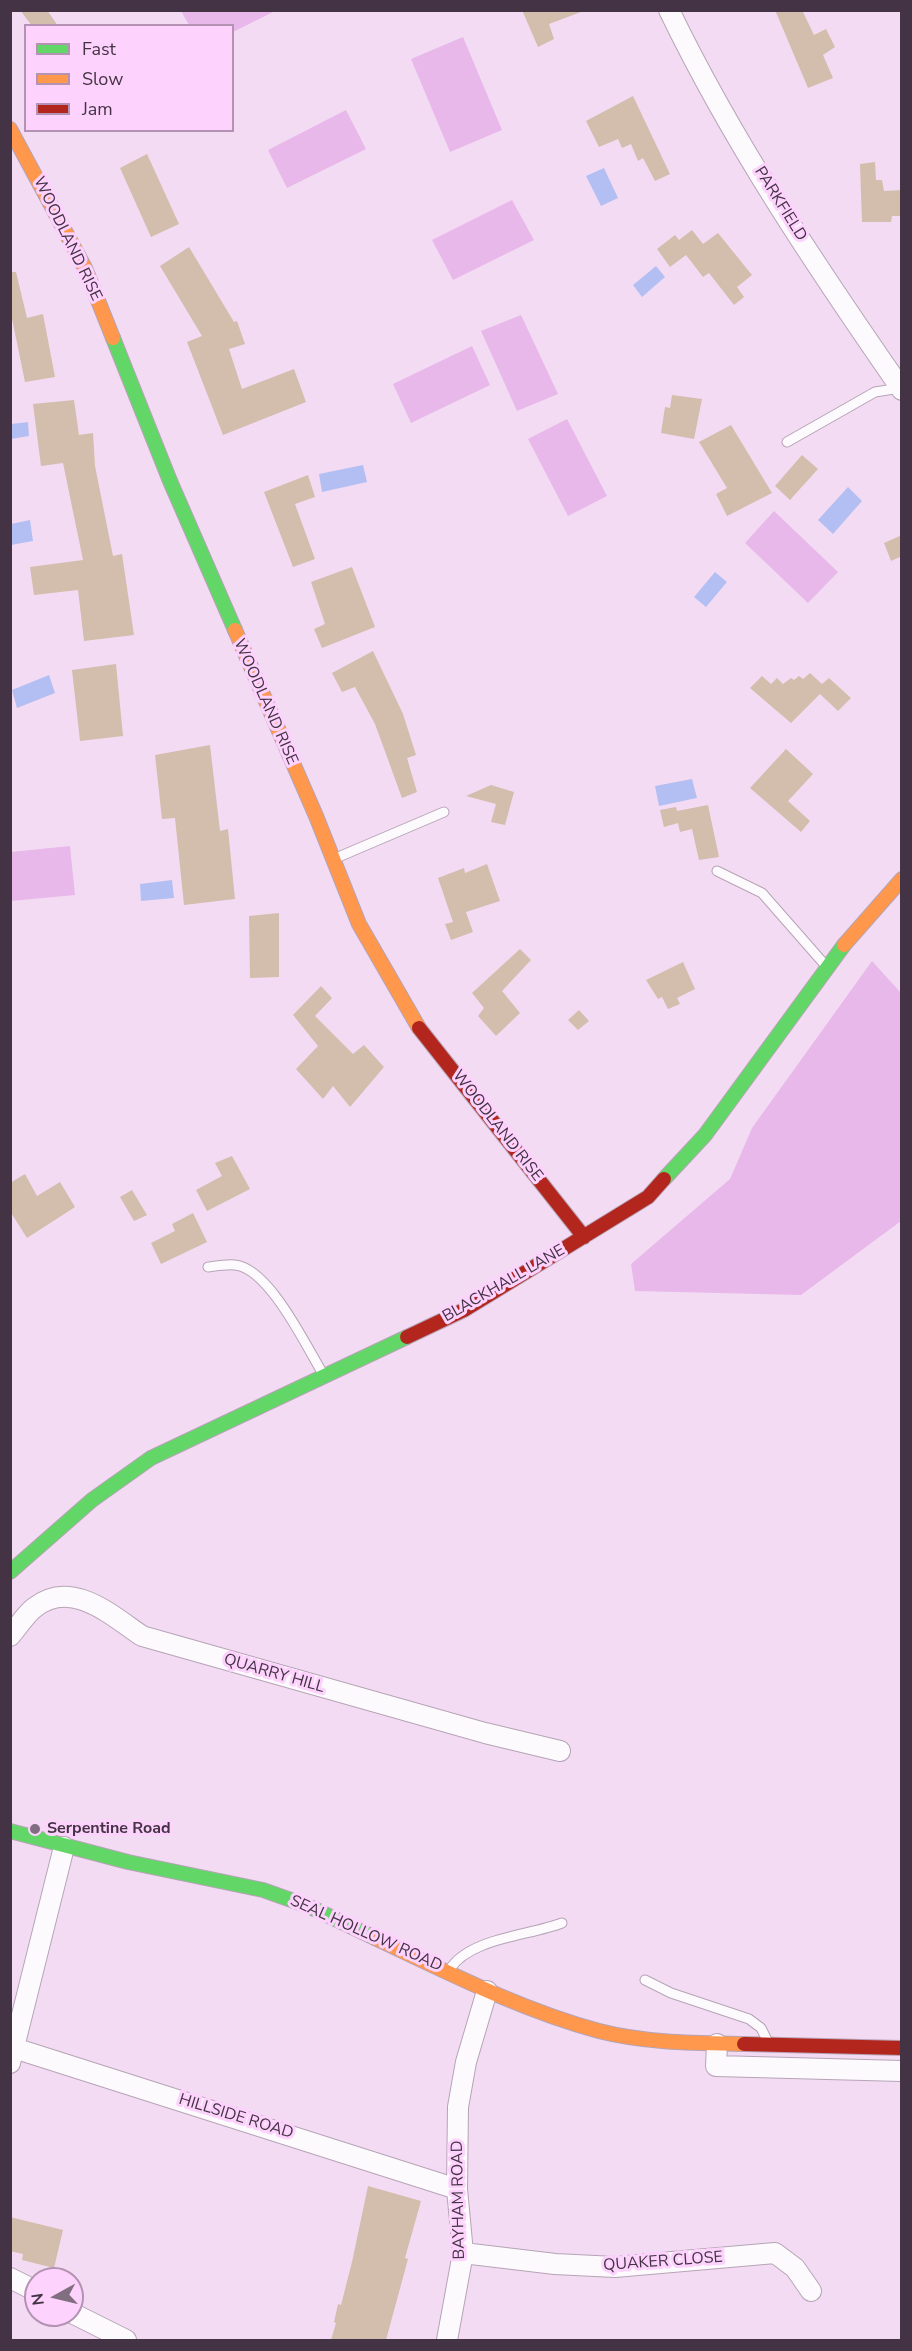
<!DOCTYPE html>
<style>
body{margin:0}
#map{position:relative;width:912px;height:2351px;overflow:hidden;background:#f3dcf3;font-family:"Nunito Sans",sans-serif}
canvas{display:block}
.frame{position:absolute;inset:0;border:12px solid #434;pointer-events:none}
.legend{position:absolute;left:24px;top:24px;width:210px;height:108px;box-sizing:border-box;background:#fdd2fd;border:2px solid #b392b3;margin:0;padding:8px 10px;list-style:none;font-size:18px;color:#434}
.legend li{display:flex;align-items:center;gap:12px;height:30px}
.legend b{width:30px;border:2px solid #b392b3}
.north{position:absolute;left:24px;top:2267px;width:60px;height:60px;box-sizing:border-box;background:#fdd2fd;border:2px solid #b392b3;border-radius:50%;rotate:262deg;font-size:16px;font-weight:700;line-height:24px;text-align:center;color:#434}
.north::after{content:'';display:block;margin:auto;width:21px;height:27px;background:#816e81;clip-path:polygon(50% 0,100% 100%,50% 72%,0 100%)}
</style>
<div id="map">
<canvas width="912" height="2351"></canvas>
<div class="frame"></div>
<ul class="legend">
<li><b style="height:8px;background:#63d668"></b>Fast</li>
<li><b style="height:8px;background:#ff974d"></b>Slow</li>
<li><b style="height:8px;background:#b3261e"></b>Jam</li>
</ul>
<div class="north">N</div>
</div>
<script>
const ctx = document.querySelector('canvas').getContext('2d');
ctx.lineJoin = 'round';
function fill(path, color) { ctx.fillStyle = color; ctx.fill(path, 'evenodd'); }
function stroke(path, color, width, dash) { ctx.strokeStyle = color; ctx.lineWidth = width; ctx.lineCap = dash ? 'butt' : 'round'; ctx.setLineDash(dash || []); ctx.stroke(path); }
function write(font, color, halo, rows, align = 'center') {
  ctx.font = font + ' "Nunito Sans",sans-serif'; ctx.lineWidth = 6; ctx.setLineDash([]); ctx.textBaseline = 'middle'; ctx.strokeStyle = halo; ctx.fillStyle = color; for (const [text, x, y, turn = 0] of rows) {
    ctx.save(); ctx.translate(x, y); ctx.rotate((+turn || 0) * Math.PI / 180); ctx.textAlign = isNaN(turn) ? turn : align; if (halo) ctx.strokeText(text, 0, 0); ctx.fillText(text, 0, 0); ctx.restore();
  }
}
const green = new Path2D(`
 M181 11H275L233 32 232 26 189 25Z
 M463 37 502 130 450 152 411 59Z
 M346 110 366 149 287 188 268 150Z
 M512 200 534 240 453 280 432 240Z
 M521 315 558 394 517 411 481 331Z
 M472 346 490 385 411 423 393 384Z
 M567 419 607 496 568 516 528 439Z
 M774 511 838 572 808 603 745 543Z
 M70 846 75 895 11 901V852Z
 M872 961 901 993V1221L801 1295 635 1291 631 1264 730 1179 752 1128Z`);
const water = new Path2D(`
 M604 168 618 198 601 206 586 176Z
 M656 266 665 277 642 297 633 285Z
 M28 422 29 436 11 439V424Z
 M363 465 367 482 322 492 319 474Z
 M848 487 862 501 833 534 818 520Z
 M30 520 33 541 11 545V524Z
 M715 572 727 582 706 607 694 597Z
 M49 675 55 693 17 708 12 690Z
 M692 779 697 798 659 806 655 786Z
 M172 880 174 898 141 901 140 884Z`);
const building = new Path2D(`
 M20 10H47L58 26H32Z
 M522 10H580L581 12 549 24 554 39 538 47Z
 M775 10H802L814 35 826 29 835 47 823 55 833 78 808 88Z
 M633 96 670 174 655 181 643 158 638 161 631 144 622 148 618 139 599 147 586 121Z
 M147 154 179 224 151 237 120 168Z
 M875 162 876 180H882L884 191 902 190V216H892L891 222H862L860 164Z
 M692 230 703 244 718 233 752 275 737 287 744 297 734 305 709 273 703 277 686 255 670 267 657 249 675 235 679 240Z
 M189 247 234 322 237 321 245 344 229 349 242 389 294 369 306 402 223 435 187 342 202 336 160 266Z
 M10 272H16L27 318 43 314 55 377 25 382 10 309Z
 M672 395 702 399 694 439 661 433 665 407 670 408Z
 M74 400 79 435 93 433 95 466 113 556 122 554 134 635 84 641 78 590 34 595 30 567 83 560 63 463 41 466 33 404Z
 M731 425 772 493 727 516 716 494 727 488 699 442Z
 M802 455 818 469 790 500 775 486Z
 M308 475 315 497 295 504 315 559 293 567 264 492Z
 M902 535V556L891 561 884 543Z
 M352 567 375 627 322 648 314 629 325 624 311 582Z
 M373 651 403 714 416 755 407 758 417 792 402 798 375 724 355 687 342 692 332 673Z
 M116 664 123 736 80 741 72 670Z
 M810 673 822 684 829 678 851 698 838 711 820 694 791 723 750 688 762 676 771 684 777 678 783 684 791 678 794 680 799 676 803 679Z
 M210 745 220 831 228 829 235 899 184 905 175 818 162 819 155 755Z
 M786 749 813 774 788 801 810 821 801 832 750 788Z
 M491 785 514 792 505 825 491 822 496 804 466 796Z
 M708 805 719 857 699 860 692 829 680 832 678 823 664 827 660 810 676 807 677 811Z
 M487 864 500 901 466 912 473 932 451 940 445 924 453 922 438 878 464 868 465 873Z
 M279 913V977L250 978 249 916Z
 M520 949 531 960 502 991 520 1013 496 1036 478 1016 484 1008 472 993Z
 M683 962 695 989 677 998 680 1004 668 1009 662 997 658 999 646 980Z
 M321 986 332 998 315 1016 353 1054 364 1045 384 1067 350 1107 333 1086 323 1099 296 1069 318 1046 293 1015Z
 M579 1010 589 1021 578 1030 568 1020Z
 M232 1156 250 1189 207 1211 196 1190 222 1176 215 1163Z
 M25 1174 37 1196 60 1182 75 1207 27 1238 10 1211V1183Z
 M132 1190 147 1215 134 1221 120 1197Z
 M193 1213 207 1242 161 1264 151 1243 175 1231 172 1224Z
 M368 2186 421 2201 405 2258 408 2259 386 2340H331L336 2323 334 2322 338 2304 341 2305 352 2262Z
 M10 2217 63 2230 54 2268 22 2260 23 2254 10 2251Z`);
const lane = new Path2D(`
 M787 442 875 392 900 388
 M336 858 444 812
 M717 871 762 893 826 966
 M208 1267C216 1266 227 1264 235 1265 269 1268 306 1346 323 1374
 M450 1969C470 1938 528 1936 562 1923
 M645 1980 671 1993 749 2019 761 2028 768 2042`);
const street = new Path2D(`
 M669 10C733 143 818 269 902 390
 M10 1636C18 1627 25 1615 34 1608 71 1578 111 1615 142 1636L485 1733 560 1751
 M717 2044 716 2066 902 2071
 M14 2048 457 2189
 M10 2063 64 1847
 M463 2253 555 2264 615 2267 775 2253 795 2268 811 2291
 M10 2278 36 2291
 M72 2313 126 2340
 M447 2340 463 2253 457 2189 458 2107 466 2062 487 1991`);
const fast = new Path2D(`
 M113 338 170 481 235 630
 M664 1179 705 1135 844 945
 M10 1572 92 1500 151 1458 407 1337
 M10 1831 128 1862 263 1890 308 1906 375 1938`);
const slow = new Path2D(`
 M10 129 85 268 113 338
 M235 630 316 816 359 924 419 1028
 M844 945 902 879
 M375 1938C447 1972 521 2010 599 2031 645 2043 696 2043 744 2044`);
const jam = new Path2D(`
 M419 1028 584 1237
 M407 1337 464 1310 648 1197 664 1179
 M744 2044 902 2048`);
const markers = [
 [35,1829,6,"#816e81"]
];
const streetNames = [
 ["PARKFIELD",780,204,58],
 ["WOODLAND RISE",67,239,64],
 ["WOODLAND RISE",265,702,66],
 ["WOODLAND RISE",497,1126,52],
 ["BLACKHALL LANE",504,1284,-30],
 ["QUARRY HILL",274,1674,16],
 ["SEAL HOLLOW ROAD",366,1934,24],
 ["HILLSIDE ROAD",236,2117,17],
 ["BAYHAM ROAD",459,2200,-91],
 ["QUAKER CLOSE",663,2262,-4]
];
const poiNames = [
 ["Serpentine Road",47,1829]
];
fill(green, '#e7b8e9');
fill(water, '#b3bff2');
fill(building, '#d3bdac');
stroke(lane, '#b6a4b6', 11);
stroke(street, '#b6a4b6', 22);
stroke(fast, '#b6a4b6', 16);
stroke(slow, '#b6a4b6', 16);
stroke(jam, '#b6a4b6', 16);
stroke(lane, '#fdfafd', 9);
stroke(street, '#fdfafd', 20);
stroke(fast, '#63d668', 14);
stroke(slow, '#ff974d', 14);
stroke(jam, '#b3261e', 14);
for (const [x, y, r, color] of markers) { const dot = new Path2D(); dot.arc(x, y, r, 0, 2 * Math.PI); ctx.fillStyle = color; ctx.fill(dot); stroke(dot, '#fdd2fd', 2); }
write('16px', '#434', '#fdd2fd', streetNames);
write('bold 16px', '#434', '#fdd2fd', poiNames, 'left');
</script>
